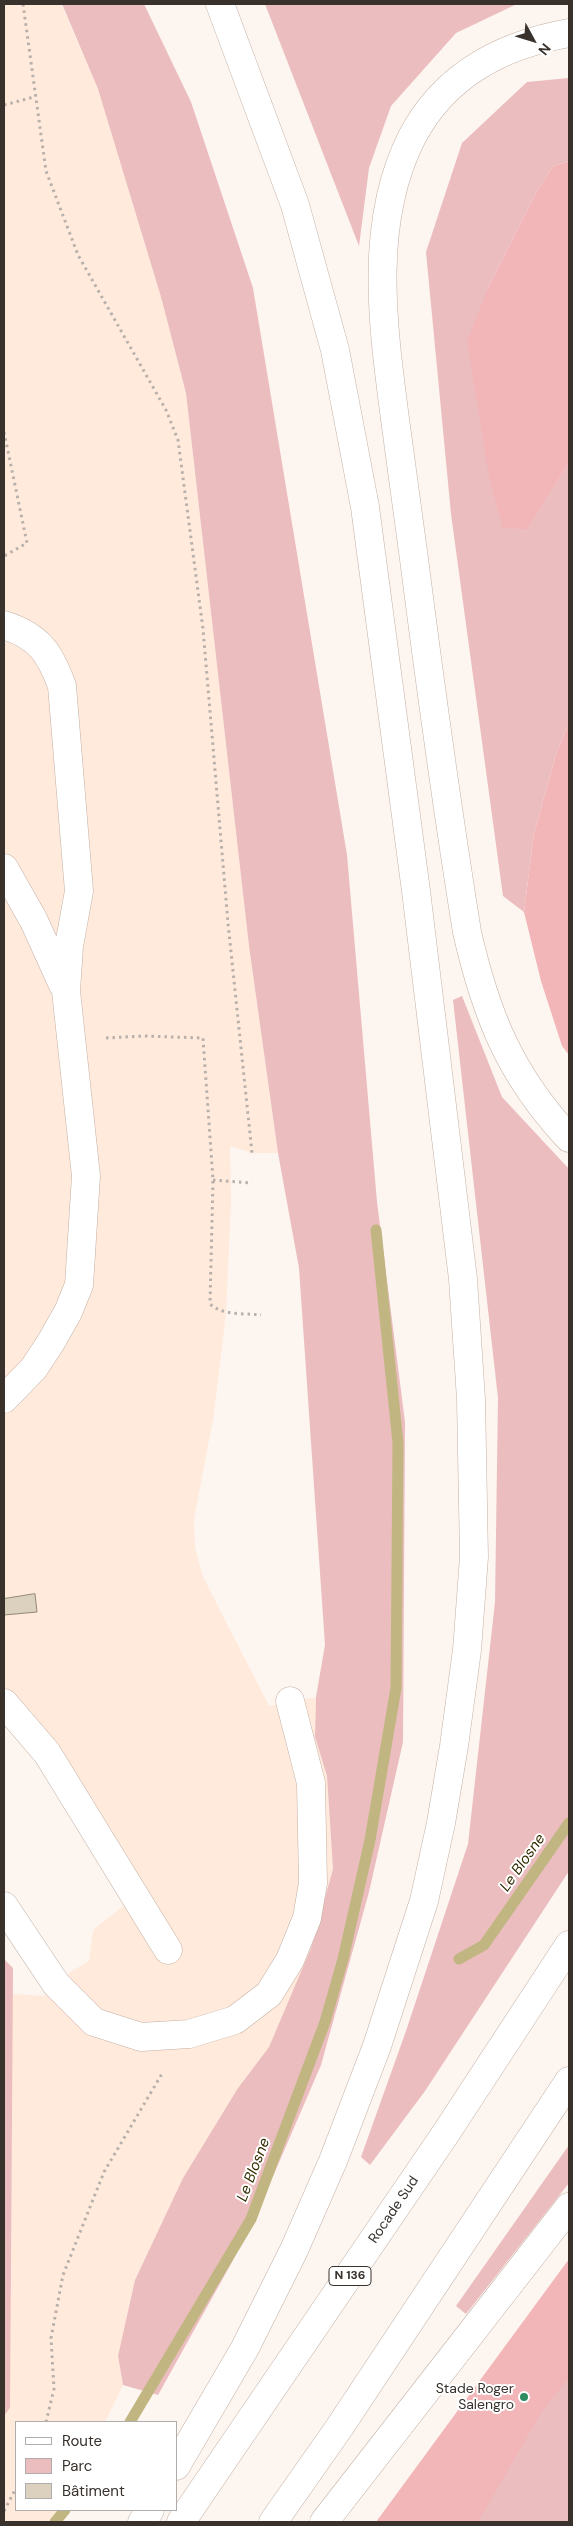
<!DOCTYPE html>
<meta charset="utf-8">
<style>
body{margin:0}
#map{position:relative;width:573px;height:2526px;overflow:hidden;background:#fdf5f0;font-family:"DM Sans",sans-serif}
canvas{display:block}
.frame{position:absolute;inset:0;border:5px solid #38312c;pointer-events:none}
.legend{position:absolute;left:15px;top:2421px;width:162px;height:90px;box-sizing:border-box;background:#fff;border:1px solid #afadab;margin:0;padding:6px 9px;list-style:none;font-size:15px;color:#38312c}
.legend li{display:flex;align-items:center;gap:10px;height:25px}
.legend b{width:25px;border:1px solid #afadab}
.north{position:absolute;left:508px;top:15px;width:50px;height:50px;-webkit-text-stroke:4px #fff;paint-order:stroke;rotate:129deg;font-size:14px;font-weight:700;line-height:20px;text-align:center;color:#38312c}
.north::after{content:'';display:block;margin:auto;width:18px;height:22px;background:#38312c;clip-path:polygon(50% 0,100% 100%,50% 72%,0 100%)}
</style>
<div id="map">
<canvas width="573" height="2526"></canvas>
<div class="frame"></div>
<ul class="legend">
<li><b style="height:6px;background:#fff"></b>Route</li>
<li><b style="height:14px;background:#ebbdbf"></b>Parc</li>
<li><b style="height:14px;background:#dcd0be"></b>Bâtiment</li>
</ul>
<div class="north">N</div>
</div>
<script>
const ctx = document.querySelector('canvas').getContext('2d');
ctx.lineJoin = 'round';
function fill(path, color) { ctx.fillStyle = color; ctx.fill(path, 'evenodd'); }
function stroke(path, color, width, dash) { ctx.strokeStyle = color; ctx.lineWidth = width; ctx.lineCap = dash ? 'butt' : 'round'; ctx.setLineDash(dash || []); ctx.stroke(path); }
function write(font, color, halo, rows, align = 'center') {
  ctx.font = font + ' "DM Sans",sans-serif'; ctx.lineWidth = 4; ctx.setLineDash([]); ctx.textBaseline = 'middle'; ctx.strokeStyle = halo; ctx.fillStyle = color; for (const [text, x, y, turn = 0] of rows) {
    ctx.save(); ctx.translate(x, y); ctx.rotate((+turn || 0) * Math.PI / 180); ctx.textAlign = isNaN(turn) ? turn : align; if (halo) ctx.strokeText(text, 0, 0); ctx.fillText(text, 0, 0); ctx.restore();
  }
}
const built = new Path2D(`
 M4 4H61L98 89 161 297 186 393 249 946 278 1153H252L230 1146 231 1201 226 1312 214 1414 194 1519 195 1548 203 1577 269 1706 316 1697 315 1737 327 1776 333 1869 311 1948 269 2047 238 2088 183 2178 135 2280 118 2356 123 2385 105 2422H16V2510H62L56 2522H4V2416L10 2408 12 1994 44 1996 70 1972 89 1961 93 1930 126 1904 4 1712Z`);
const green = new Path2D(`
 M62 4H144L191 102 253 288 347 855 377 1202 405 1422 403 1742 369 1892 321 2065 274 2174 232 2262 158 2395 123 2385 118 2356 135 2280 183 2178 238 2088 269 2047 311 1948 333 1869 327 1776 315 1737 316 1697 325 1645 299 1268 278 1153 249 946 186 393 161 297 98 89Z
 M265 4H517L456 33 391 106 369 168 359 246Z
 M569 78V161L553 166 537 191 488 288 527 528 569 463V723L557 751 534 833 524 912 503 896 451 514 426 252 462 143 527 82Z
 M462 996 502 1097 569 1169V1871L425 2091 370 2165 361 2157 406 2031 468 1844 495 1602 498 1398 453 1000Z
 M4 1959 13 1968 10 2408 4 2416Z
 M569 2145V2183L466 2314 456 2306Z
 M569 2272V2522H387Z`);
const forest = new Path2D(`
 M569 161V463L527 529 503 528 489 477 467 341 488 288 537 191 553 166Z
 M569 723V1055L562 1046 541 981 524 912 534 833 557 751Z
 M569 2259V2378L542 2411 478 2522H376Z`);
const stream = new Path2D(`
 M459 1959 484 1945 569 1823
 M130 2422 251 2219 325 2022 343 1959 370 1840 396 1688 398 1443 376 1230
 M55 2522 65 2510`);
const building = new Path2D(`
 M35 1594 37 1612 4 1615V1599Z`);
const path = new Path2D(`
 M23 4 46 171 78 255 166 410 178 440 203 629 228 923 252 1153
 M4 105 34 97
 M4 432 27 543 4 556
 M106 1038 144 1036 203 1038 213 1180 210 1304C223 1316 244 1313 261 1315
 M213 1180 252 1183
 M46 2422 54 2389 51 2338 63 2275 104 2172 163 2072
 M4 2511 16 2488`);
const minor = new Path2D(`
 M4 625C39 636 50 653 62 686L79 891 69 946 66 991 86 1176 79 1285 68 1312 51 1342 34 1368 4 1399
 M4 868 34 921 63 985
 M4 1703 47 1753 168 1950
 M4 1906 56 1984 94 2022 141 2037 189 2034 235 2020 269 1994 290 1960 307 1918 313 1883 311 1783 290 1701`);
const highway = new Path2D(`
 M569 33C502 45 445 74 412 137 368 223 383 327 395 419 401 466 408 512 414 559 430 684 447 808 467 932 486 1015 510 1075 569 1138
 M176 2466 245 2348 294 2250 333 2161 377 2046 424 1901 441 1823 454 1746 467 1650 474 1557 471 1399 463 1279 416 891 365 507 335 350 295 205 220 4
 M142 2522 150 2510
 M181 2522 446 2133 569 1945
 M273 2522 339 2428 569 2081
 M324 2522 569 2207`);
const markers = [
 [524,2397,5,"#2e8a61"]
];
const shields = [
 [350,2276,42]
];
const shieldNames = [
 ["N 136",350,2276]
];
const streetNames = [
 ["Rocade Sud",394,2210,-56]
];
const poiNames = [
 ["Stade Roger",514,2389],
 ["Salengro",514,2405]
];
const waterNames = [
 ["Le Blosne",523,1863,-55],
 ["Le Blosne",254,2170,-69]
];
fill(built, '#ffeadb');
fill(green, '#ebbdbf');
fill(forest, '#f2b5b8');
stroke(stream, '#c1b681', 11);
fill(building, '#dcd0be');
stroke(building, '#928776', 1);
stroke(minor, '#c3b0a4', 29);
stroke(highway, '#c3b0a4', 29);
stroke(path, '#b8b0ab', 3, [2.5, 4]);
stroke(minor, '#fff', 28);
stroke(highway, '#fff', 28);
for (const [x, y, r, color] of markers) { const dot = new Path2D(); dot.arc(x, y, r, 0, 2 * Math.PI); ctx.fillStyle = color; ctx.fill(dot); stroke(dot, '#fff', 2); }
for (const [x, y, w] of shields) { const box = new Path2D(); box.roundRect(x - w / 2, y - 9.5, w, 19, 4); ctx.fillStyle = '#fff'; ctx.fill(box); stroke(box, '#38312c', 1); }
write('bold 12px', '#38312c', null, shieldNames);
write('14px', '#38312c', '#fff', streetNames);
write('14px', '#38312c', '#fff', poiNames, 'right');
write('italic 15px', '#342c00', '#fff', waterNames);
</script>
